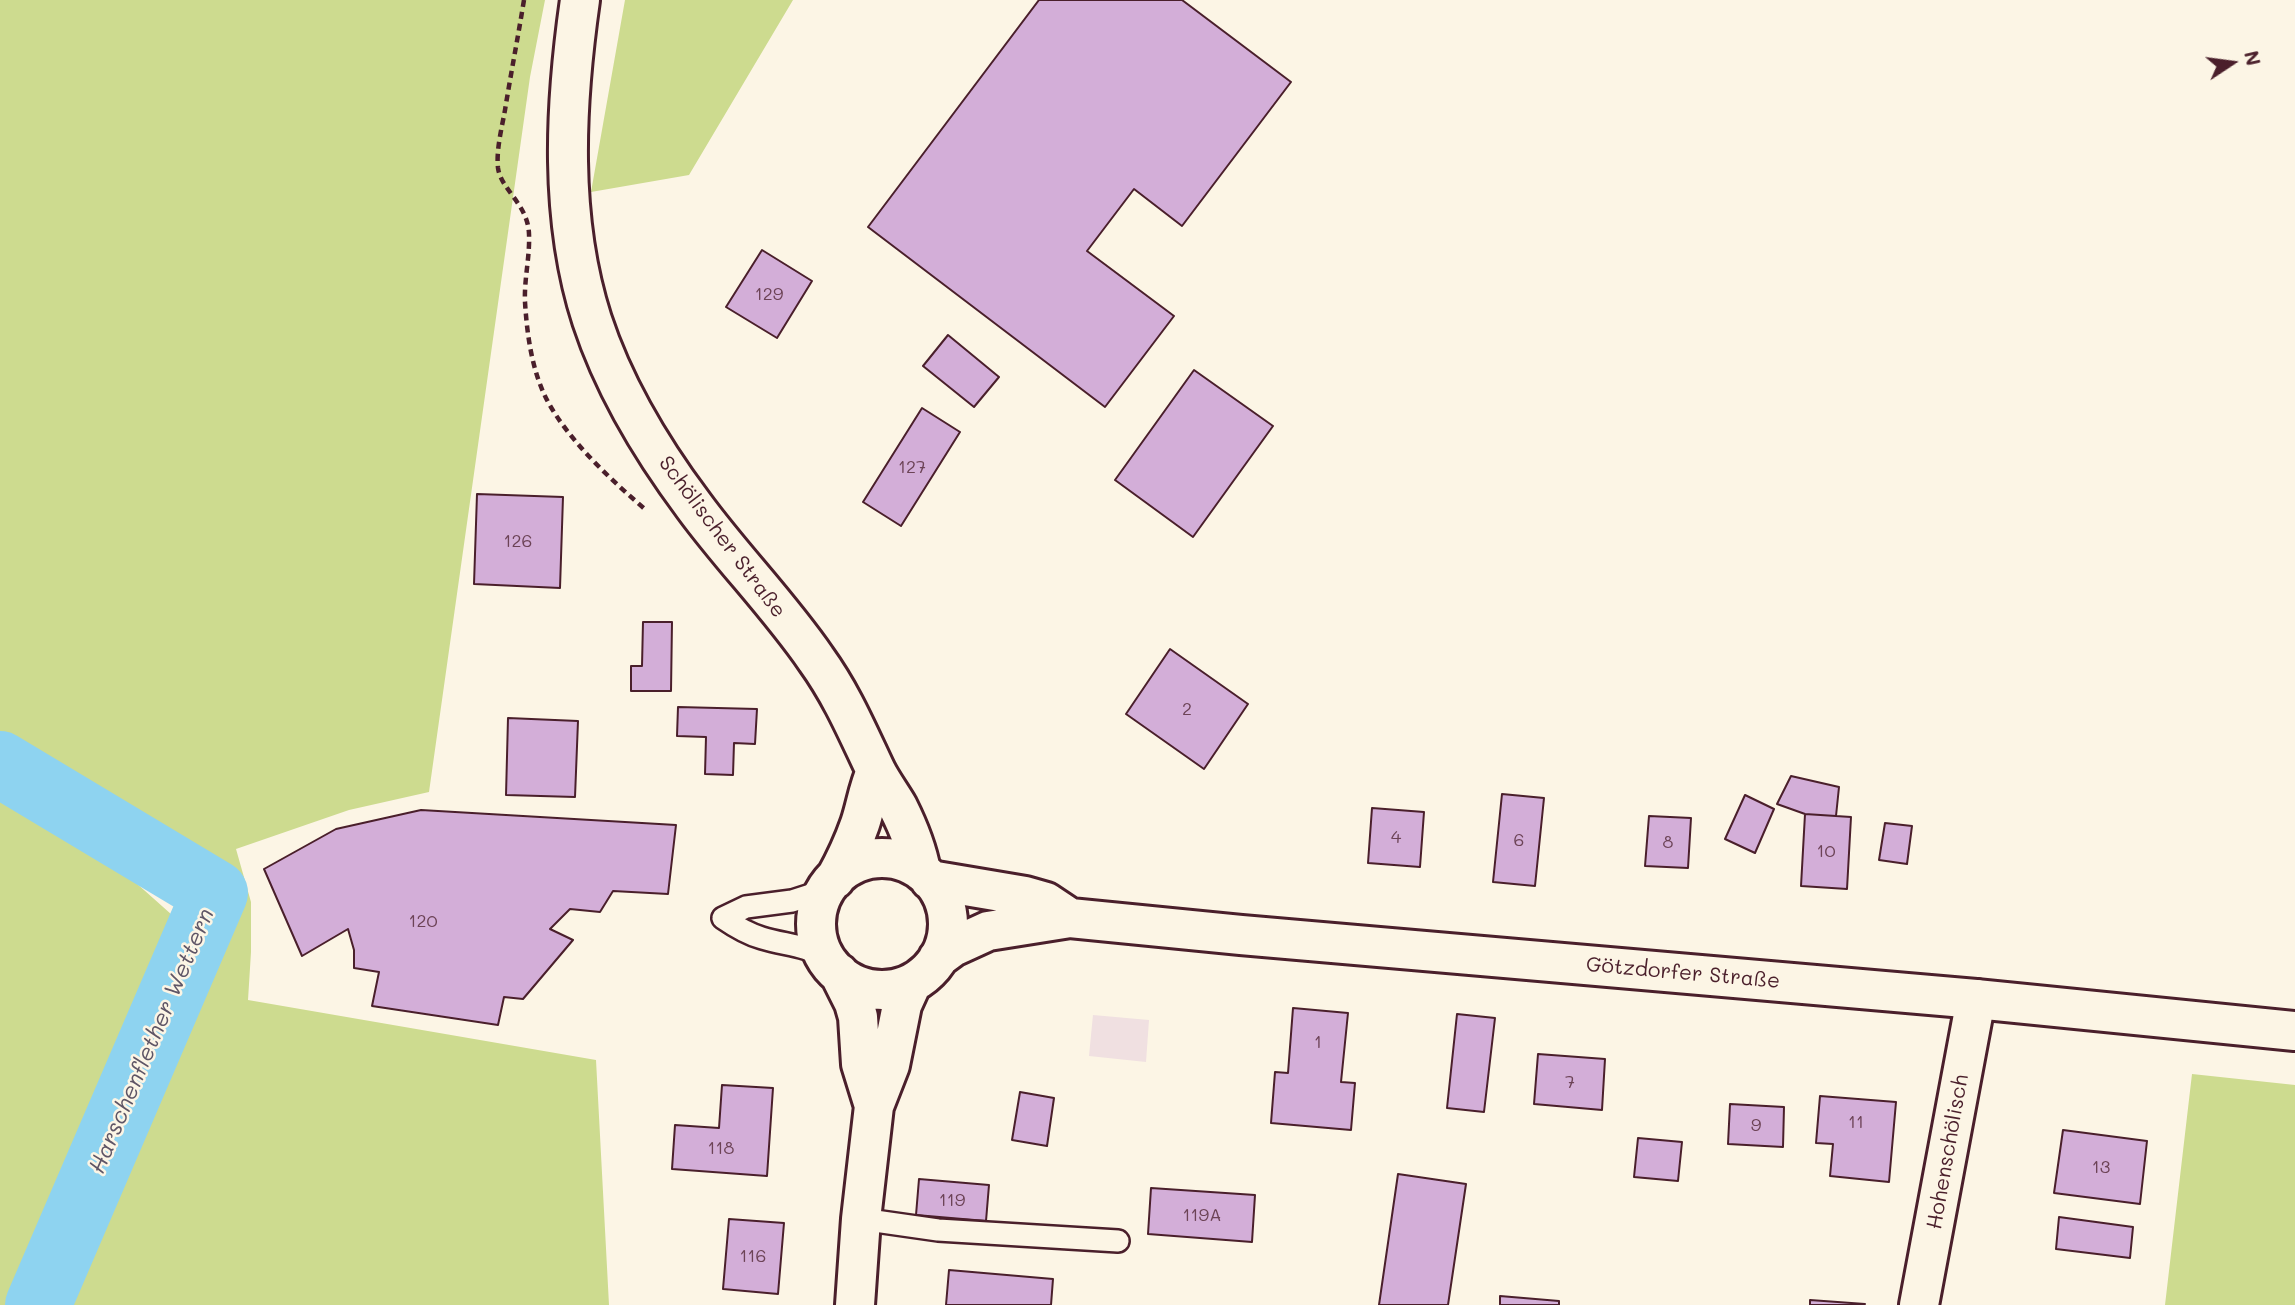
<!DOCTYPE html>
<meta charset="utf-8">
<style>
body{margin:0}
#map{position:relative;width:2295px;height:1305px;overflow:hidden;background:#fcf5e5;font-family:Mali,sans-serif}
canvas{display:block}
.north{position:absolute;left:2197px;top:28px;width:70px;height:70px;-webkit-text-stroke:5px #fcf5e5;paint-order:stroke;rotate:77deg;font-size:19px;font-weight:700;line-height:28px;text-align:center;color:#4a1f2b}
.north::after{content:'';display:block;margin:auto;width:24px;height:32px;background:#4a1f2b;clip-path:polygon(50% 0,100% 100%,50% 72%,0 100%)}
</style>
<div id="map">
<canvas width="2295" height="1305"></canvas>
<div class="north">N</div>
</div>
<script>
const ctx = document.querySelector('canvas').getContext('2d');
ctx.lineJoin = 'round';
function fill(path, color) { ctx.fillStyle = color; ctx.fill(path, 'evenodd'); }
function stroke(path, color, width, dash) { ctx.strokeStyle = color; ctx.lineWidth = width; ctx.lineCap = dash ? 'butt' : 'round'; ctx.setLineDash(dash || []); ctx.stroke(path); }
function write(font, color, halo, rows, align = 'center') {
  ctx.font = font + ' Mali,sans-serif'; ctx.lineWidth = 5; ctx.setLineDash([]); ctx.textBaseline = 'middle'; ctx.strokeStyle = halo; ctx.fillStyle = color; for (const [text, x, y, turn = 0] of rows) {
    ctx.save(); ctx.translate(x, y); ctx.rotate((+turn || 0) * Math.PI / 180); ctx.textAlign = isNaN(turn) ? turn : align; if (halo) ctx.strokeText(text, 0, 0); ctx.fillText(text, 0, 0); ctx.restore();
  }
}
const built = new Path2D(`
 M1093 1015 1149 1020 1146 1062 1089 1056Z`);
const green = new Path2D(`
 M0 0H545L530 77 429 792 349 810 236 849 251 902V952L248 1000 596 1060 609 1305H62L220 943 217 915 184 867 0 750Z
 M625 0H793L689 175 591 192Z
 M0 788 52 808 181 923 175 959 23 1305H0Z
 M2192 1074 2295 1085V1305H2165Z`);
const river = new Path2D(`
 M0 764 215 893 38 1305`);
const building = new Path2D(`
 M1039 0H1182L1291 82 1182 226 1134 189 1087 251 1174 316 1105 407 868 227Z
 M762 250 812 281 777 338 726 307Z
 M948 335 999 377 974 407 923 366Z
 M1194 370 1273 426 1193 537 1115 480Z
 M922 408 960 432 901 526 863 502Z
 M477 494 563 497 560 588 474 584Z
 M643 622H672L671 691H631V666H642Z
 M1170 649 1248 704 1204 769 1126 714Z
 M678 707 757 709 755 744 734 743 733 775 705 774 706 737 677 736Z
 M508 718 578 721 575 797 506 795Z
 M1791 776 1839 787 1836 816 1805 814 1777 804Z
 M1502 794 1544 798 1535 886 1493 882Z
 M1745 795 1774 809 1755 853 1725 839Z
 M1372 808 1424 812 1420 867 1368 863Z
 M421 810 676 825 668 894 613 891 600 912 570 909 550 929 573 940 523 999 504 997 498 1025 372 1006 379 972 354 968V950L348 929 302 956 264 869 336 829Z
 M1805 814 1851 817 1847 889 1801 886Z
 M1649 816 1691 818 1688 868 1645 866Z
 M1885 823 1912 826 1907 864 1879 860Z
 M1293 1008 1348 1013 1341 1082 1355 1083 1351 1130 1271 1123 1275 1072 1288 1073Z
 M1457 1014 1495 1018 1484 1112 1447 1108Z
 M1538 1054 1605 1059 1602 1110 1534 1104Z
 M722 1085 773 1088 767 1176 672 1169 675 1125 719 1128Z
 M1020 1092 1054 1098 1047 1146 1012 1140Z
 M1820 1096 1896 1102 1889 1182 1830 1176 1833 1144 1816 1143Z
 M1730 1104 1784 1107 1783 1147 1728 1144Z
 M2063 1130 2147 1141 2140 1204 2054 1193Z
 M1638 1138 1682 1142 1678 1181 1634 1177Z
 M1398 1174 1466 1184 1448 1305H1379Z
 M919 1179 989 1185 986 1221 916 1215Z
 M1151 1188 1255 1195 1252 1242 1148 1234Z
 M2059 1217 2133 1227 2130 1258 2056 1249Z
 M729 1219 784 1223 778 1294 723 1289Z
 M949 1270 1053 1279 1051 1305H946Z
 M1500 1296 1559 1301V1305H1500Z
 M1810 1300 1865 1304 1864 1305H1810Z`);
const path = new Path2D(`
 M524 0C518 37 511 73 505 110 502 127 496 150 498 168 501 190 528 204 529 234 530 257 524 279 525 302 527 335 532 371 547 400 568 440 612 481 646 510`);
const lane = new Path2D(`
 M723 918C736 927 748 934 762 938 785 945 805 945 825 957
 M723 918 746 907 792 901 826 890
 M861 1219 938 1230 1118 1241`);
const street = new Path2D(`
 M1919 1305 1976 999`);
const secondary = new Path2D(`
 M580 0C565 105 559 218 592 320 614 387 652 450 694 506 732 558 779 605 816 659 842 695 857 731 876 771 882 783 891 795 898 807 908 827 917 849 921 871
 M816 924a66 66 0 1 1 132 0a66 66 0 1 1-132 0Z
 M835 879C845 861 853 844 860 824 866 806 868 789 876 771
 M930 880 1025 896 1046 902 1070 918
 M938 958 953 947 988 931 1070 918 1241 935 1976 999 2295 1031
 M839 973 854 1003 858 1017 861 1064 874 1106
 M855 1305 861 1219 874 1106 890 1065 902 1005 912 983`);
const numberNames = [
 ["129",769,294],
 ["127",912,467],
 ["126",518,541],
 ["2",1187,709],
 ["4",1396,837],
 ["6",1519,840],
 ["8",1668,842],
 ["10",1826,851],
 ["120",423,921],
 ["1",1318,1042],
 ["7",1570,1082],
 ["11",1856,1122],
 ["9",1756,1125],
 ["118",721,1148],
 ["13",2101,1167],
 ["119",952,1200],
 ["119A",1202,1215],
 ["116",753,1256]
];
const streetNames = [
 ["Schölischer Straße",722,537,53],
 ["Götzdorfer Straße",1683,973,5],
 ["Hohenschölisch",1948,1152,-80]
];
const waterNames = [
 ["Harschenflether Wettern",152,1041,-67]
];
fill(built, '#f0e0e1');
fill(green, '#cddb8f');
stroke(river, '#8ed3f0', 66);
fill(building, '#d3aed8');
stroke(building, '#4a1f2b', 2);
stroke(lane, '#4a1f2b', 26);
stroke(street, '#4a1f2b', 44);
stroke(secondary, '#4a1f2b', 44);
stroke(path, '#4a1f2b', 4.5, [7, 5]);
stroke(lane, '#fcf5e5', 21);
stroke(street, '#fcf5e5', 38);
stroke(secondary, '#fcf5e5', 38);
write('18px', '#6c4356', null, numberNames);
write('21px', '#4a1f2b', '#fcf5e5', streetNames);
write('italic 23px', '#5e5566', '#fcf5e5', waterNames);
</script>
